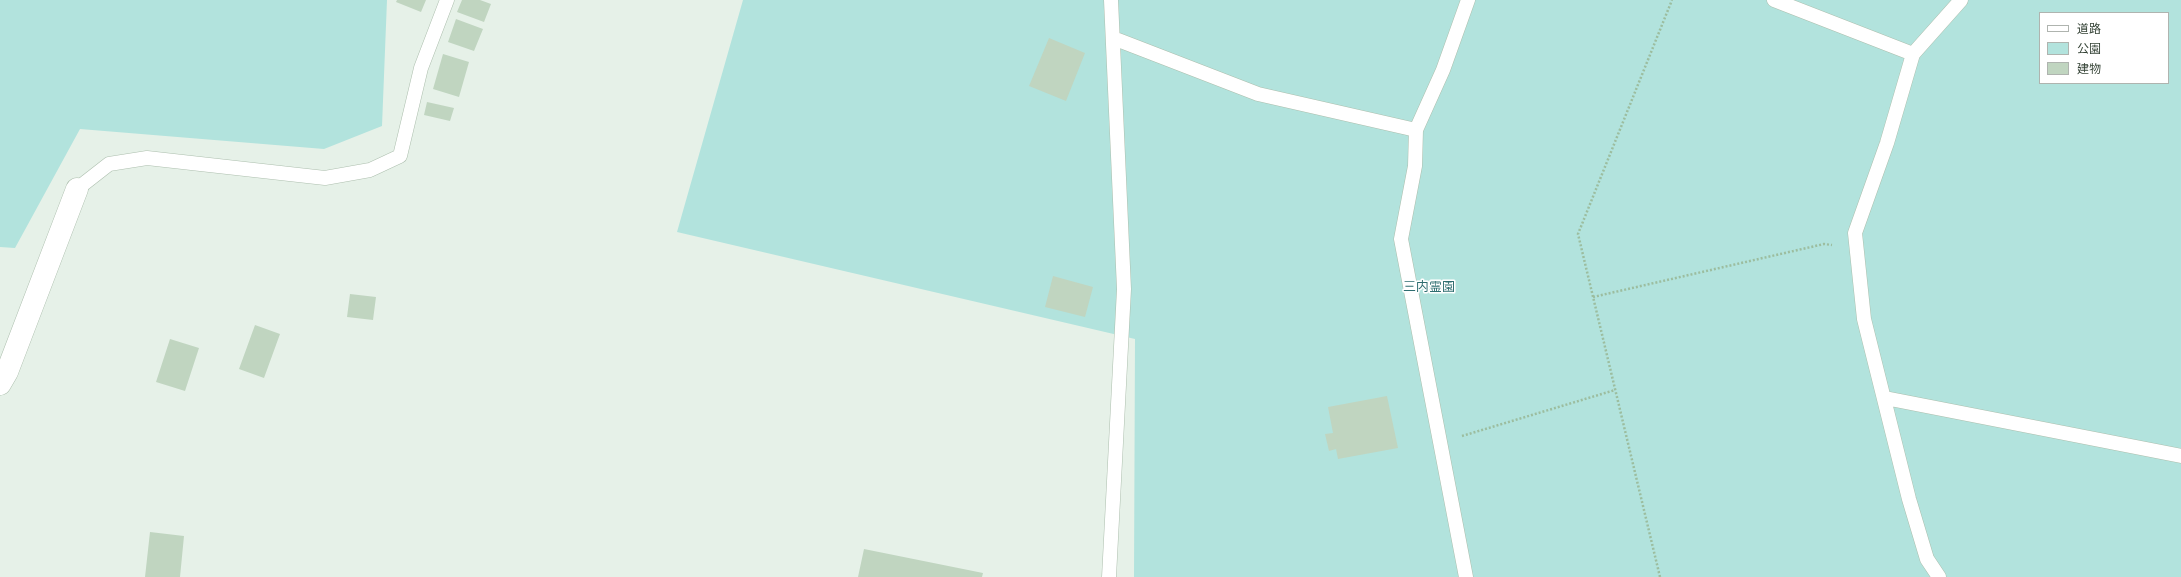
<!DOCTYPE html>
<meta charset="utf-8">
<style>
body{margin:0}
#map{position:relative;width:2181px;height:577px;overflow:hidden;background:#e6f1e8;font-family:"Sofia Sans Condensed","Noto Sans JP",sans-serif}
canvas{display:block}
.legend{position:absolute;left:2039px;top:12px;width:130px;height:72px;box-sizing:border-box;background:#fff;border:1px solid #afb4af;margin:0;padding:5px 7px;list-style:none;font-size:12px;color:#364437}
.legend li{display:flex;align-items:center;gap:8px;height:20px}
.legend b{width:20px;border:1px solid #afb4af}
</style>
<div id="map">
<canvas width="2181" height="577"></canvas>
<ul class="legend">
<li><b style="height:5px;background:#fff"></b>道路</li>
<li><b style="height:11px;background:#b2e3dd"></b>公園</li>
<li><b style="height:11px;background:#c0d5c0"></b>建物</li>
</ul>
</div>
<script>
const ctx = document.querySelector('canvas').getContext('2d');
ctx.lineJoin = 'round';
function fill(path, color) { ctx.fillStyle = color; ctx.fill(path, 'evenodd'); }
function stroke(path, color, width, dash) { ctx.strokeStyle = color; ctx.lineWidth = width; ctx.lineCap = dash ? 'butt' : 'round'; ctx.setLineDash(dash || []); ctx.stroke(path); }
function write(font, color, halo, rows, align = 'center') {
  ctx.font = font + ' "Sofia Sans Condensed","Noto Sans JP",sans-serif'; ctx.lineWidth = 3; ctx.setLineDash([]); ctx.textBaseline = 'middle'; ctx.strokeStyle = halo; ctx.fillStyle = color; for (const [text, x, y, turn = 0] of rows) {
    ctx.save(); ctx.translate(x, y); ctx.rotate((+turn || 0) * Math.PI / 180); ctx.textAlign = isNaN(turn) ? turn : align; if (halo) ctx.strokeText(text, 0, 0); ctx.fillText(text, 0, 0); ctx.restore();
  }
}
const green = new Path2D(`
 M0 0H387L382 126 324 149 80 129 15 248 0 247Z
 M743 0H2181V577H1134L1135 339 677 232ZM2040 13H2168V83H2040Z`);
const building = new Path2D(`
 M397 0H426L421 12 396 2Z
 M462 0H480L491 4 484 22 457 12Z
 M456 19 483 29 474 51 448 42Z
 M1049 38 1085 53 1066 101 1029 86Z
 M443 54 469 62 459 97 433 89Z
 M427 102 454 108 450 121 424 115Z
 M1053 276 1093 287 1085 317 1045 307Z
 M350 294 376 297 373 320 347 317Z
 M255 325 280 334 264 378 239 369Z
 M170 339 199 348 185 391 156 382Z
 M1387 396 1398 448 1338 459 1336 449 1329 451 1325 434 1333 433 1328 407Z
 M150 532 184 536 180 577H145Z
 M864 549 983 573 982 577H858Z`);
const path = new Path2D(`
 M1593 297 1824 244 1832 245
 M1462 436 1615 390
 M1660 577 1578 234 1672 0`);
const service = new Path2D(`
 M1774 0 1913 54
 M1113 38 1258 94 1416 130
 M77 189 109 164 147 158 325 178 370 170 400 156 421 68 447 0
 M1885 398 2181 456
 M1109 577 1124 289 1111 0
 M1466 577 1401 239 1415 166 1416 130 1443 70 1468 0
 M1939 577 1927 559 1909 499 1864 319 1855 233 1887 143 1913 54 1961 0`);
const minor = new Path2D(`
 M0 384 7 372 77 189`);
const parkNames = [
 ["三内霊園",1429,288]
];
fill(green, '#b2e3dd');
fill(building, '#c0d5c0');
stroke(service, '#adbfae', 15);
stroke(minor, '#adbfae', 23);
stroke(path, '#9cbd9f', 2.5, [2, 2]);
stroke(service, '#fff', 14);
stroke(minor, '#fff', 22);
write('13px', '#2e6d70', '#fff', parkNames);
</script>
